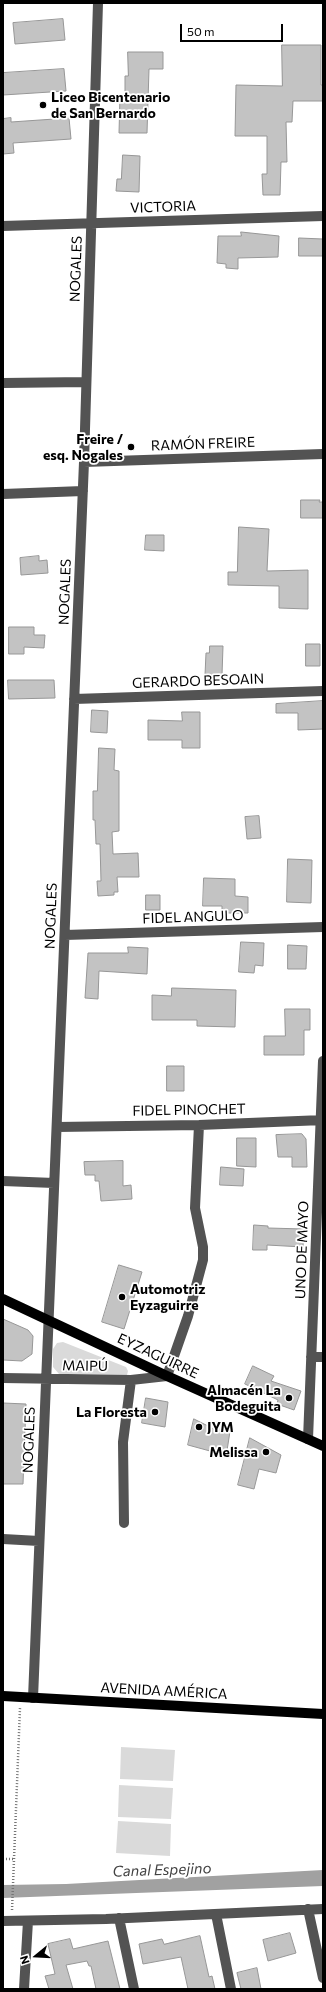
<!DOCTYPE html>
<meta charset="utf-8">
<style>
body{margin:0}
#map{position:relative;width:326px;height:1992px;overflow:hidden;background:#fff;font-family:Commissioner,sans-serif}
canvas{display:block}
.frame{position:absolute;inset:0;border:4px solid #000;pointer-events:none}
.north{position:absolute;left:16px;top:1936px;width:40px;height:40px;-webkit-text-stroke:3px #fff;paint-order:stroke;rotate:252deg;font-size:11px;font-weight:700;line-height:16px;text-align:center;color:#000}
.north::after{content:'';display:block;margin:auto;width:14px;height:18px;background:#000;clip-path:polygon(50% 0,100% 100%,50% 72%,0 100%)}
.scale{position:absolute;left:180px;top:24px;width:103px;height:18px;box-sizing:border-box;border:2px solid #000;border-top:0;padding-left:5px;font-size:12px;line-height:14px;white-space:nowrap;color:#000;-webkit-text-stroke:3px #fff;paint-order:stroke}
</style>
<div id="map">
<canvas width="326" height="1992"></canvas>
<div class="frame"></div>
<div class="north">N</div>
<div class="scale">50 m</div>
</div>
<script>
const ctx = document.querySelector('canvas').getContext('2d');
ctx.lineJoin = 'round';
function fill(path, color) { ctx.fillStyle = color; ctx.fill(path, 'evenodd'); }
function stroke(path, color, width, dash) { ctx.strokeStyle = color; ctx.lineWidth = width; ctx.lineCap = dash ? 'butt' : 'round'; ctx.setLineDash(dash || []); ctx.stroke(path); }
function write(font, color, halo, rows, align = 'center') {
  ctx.font = font + ' Commissioner,sans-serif'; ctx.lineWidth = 3.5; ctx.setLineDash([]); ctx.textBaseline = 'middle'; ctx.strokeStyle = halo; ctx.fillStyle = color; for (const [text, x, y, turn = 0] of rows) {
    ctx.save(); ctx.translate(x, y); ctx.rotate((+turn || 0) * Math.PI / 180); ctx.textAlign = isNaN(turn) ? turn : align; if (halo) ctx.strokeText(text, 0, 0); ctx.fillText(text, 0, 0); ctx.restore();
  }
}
const green = new Path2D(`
 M63 1342 126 1367 128 1371 127 1375 59 1374 53 1367V1349L57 1343Z
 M121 1747 175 1750 173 1781 120 1779Z
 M119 1785 173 1788 171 1819 118 1817Z
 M118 1821 171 1824 170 1856 116 1853Z`);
const water = new Path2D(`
 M323 1870V1886L3 1898V1885L66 1884Z`);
const building = new Path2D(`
 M63 19 65 40 15 44 13 23Z
 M282 45H321V85H323V101H293L292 122H286L287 162H281L280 195H263L262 174H267V136H235L236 85 282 86Z
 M128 52H163V69H149L147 133H119L120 95H125V76H128Z
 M64 69 66 91 3 95V73Z
 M11 118V122L69 118 71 139 13 143 14 153 3 154V119Z
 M123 155 140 156 139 192 116 191 117 179H121Z
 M241 232 279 236 278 257 238 258V269L226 268V264L217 263 218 236H241Z
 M299 238 323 239V256H299Z
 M301 500H320L319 502H323V518H301Z
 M239 527 269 529 267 571 308 570V609L279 608V586L228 585V572H237Z
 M146 535H164V551L145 550Z
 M39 556V561L47 560 48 573 21 575 20 558Z
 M9 627H34V635H45L44 648 24 647V654H9Z
 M306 644H320V666H306Z
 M210 646H223L222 675H205L206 653H209Z
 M8 680H54L55 698 9 699Z
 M323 701V729L298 730V713H276V704Z
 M92 710 108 711 107 733 91 732Z
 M182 712H200V748H182V740H148V720L182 721Z
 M99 748 115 749 114 770 119 771V831L112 832 113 854 138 853 139 877H117L118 892H114V895L98 896 97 881H101L100 844H96L95 820H93V791H97Z
 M259 816 261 838 247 839 245 817Z
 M288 859 312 860 311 903 287 902Z
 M204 878 235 879V896L248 897V913H222V906H203Z
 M146 895H160V910H146Z
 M241 942 264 943 263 966 255 965 254 973 239 972Z
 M288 945 307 946 306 969H288Z
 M128 947 148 948 147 974 99 971 98 999 85 998 88 953H128Z
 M172 988 236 990 235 1027 197 1026V1020H152V995L171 996Z
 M285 1009H310V1030H304V1055H264V1036H285Z
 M167 1066H184V1091H167Z
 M302 1134 306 1139 307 1167H292V1157H278L276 1135Z
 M237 1138H256V1167L237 1166Z
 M123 1161V1186L131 1185 132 1199 101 1201 99 1181H95V1175H85L84 1162Z
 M221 1167 244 1169 243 1186 220 1185Z
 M254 1225 268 1226V1228L304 1229 303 1247 267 1245V1250H253Z
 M119 1265 142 1272 124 1329 102 1322Z
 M3 1319 28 1330 33 1336 32 1354 22 1361 3 1360Z
 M253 1366 274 1376 271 1381 301 1391 294 1410 277 1404 278 1400 245 1384Z
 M146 1398 168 1402 165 1427 142 1423Z
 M3 1403 26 1404 23 1484H3Z
 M194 1419 214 1429 215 1422 231 1425 226 1457 210 1454V1451L188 1445Z
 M250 1438 281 1455 276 1473 259 1469 254 1489 238 1485Z
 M290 1933 296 1953 268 1961 263 1940Z
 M200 1936 209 1977 212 1976 215 1989H188L181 1957 143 1964 139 1944 162 1939 164 1944Z
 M70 1939 73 1949 108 1941 120 1989H96L91 1966H89L87 1961 66 1965 73 1989H49L45 1976 55 1974 48 1944Z
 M257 1968 261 1989H241L237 1973Z`);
const path = new Path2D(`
 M3 1859H14
 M12 1910 20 1708`);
const minor = new Path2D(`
 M3 226 323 216
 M3 383 86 382
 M84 462 323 454
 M3 494 83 491
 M74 699 323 691
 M65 935 323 927
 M57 1127 199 1125 323 1120
 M3 1181 54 1183
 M311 1357H323
 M3 1378 131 1380 167 1376 188 1316 203 1260V1247L195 1208 199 1125
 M308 1439 323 1061
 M124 1523 123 1442 131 1380
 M3 1539 39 1541
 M33 1698 84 462 98 3
 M308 1909 323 1978
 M216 1914 231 1989
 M119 1918 134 1989
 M3 1921 106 1919 323 1909
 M24 1989 28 1921`);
const major = new Path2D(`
 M3 1299 167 1376 323 1446
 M3 1696 323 1714`);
const markers = [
 [43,105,4,"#000"],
 [131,447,4,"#000"],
 [122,1297,4,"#000"],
 [289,1398,4,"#000"],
 [155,1412,4,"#000"],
 [199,1427,4,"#000"],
 [266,1452,4,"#000"]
];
const poiNames = [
 ["Liceo Bicentenario",51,97,"left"],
 ["de San Bernardo",51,113,"left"],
 ["Freire /",123,439],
 ["esq. Nogales",123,455],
 ["Automotriz",130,1289,"left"],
 ["Eyzaguirre",130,1305,"left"],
 ["Almacén La",281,1390],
 ["Bodeguita",281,1406],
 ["La Floresta",147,1412],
 ["JYM",207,1427,"left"],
 ["Melissa",258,1452]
];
const streetNames = [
 ["VICTORIA",163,207,-2],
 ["NOGALES",76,269,-88],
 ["RAMÓN FREIRE",203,444,-2],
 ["NOGALES",65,592,-88],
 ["GERARDO BESOAIN",198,681,-2],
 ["NOGALES",51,916,-88],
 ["FIDEL ANGULO",193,917,-2],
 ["FIDEL PINOCHET",189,1110,-1],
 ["UNO DE MAYO",302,1250,-88],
 ["EYZAGUIRRE",158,1356,25],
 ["MAIPÚ",85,1366,1],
 ["NOGALES",29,1440,-88],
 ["AVENIDA AMÉRICA",164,1691,3]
];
const waterNames = [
 ["Canal Espejino",162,1870,-2]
];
fill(green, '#dadada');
fill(water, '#a1a1a1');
fill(building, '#c3c3c3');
stroke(building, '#979797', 1);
stroke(path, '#757575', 2.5, [1, 2]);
stroke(minor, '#535353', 10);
stroke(major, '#000', 10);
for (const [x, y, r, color] of markers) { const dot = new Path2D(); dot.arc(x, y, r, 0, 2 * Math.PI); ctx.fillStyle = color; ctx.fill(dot); stroke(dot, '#fff', 1.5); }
write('bold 14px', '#000', '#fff', poiNames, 'right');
write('14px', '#000', '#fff', streetNames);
write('italic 15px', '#424242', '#fff', waterNames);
</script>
